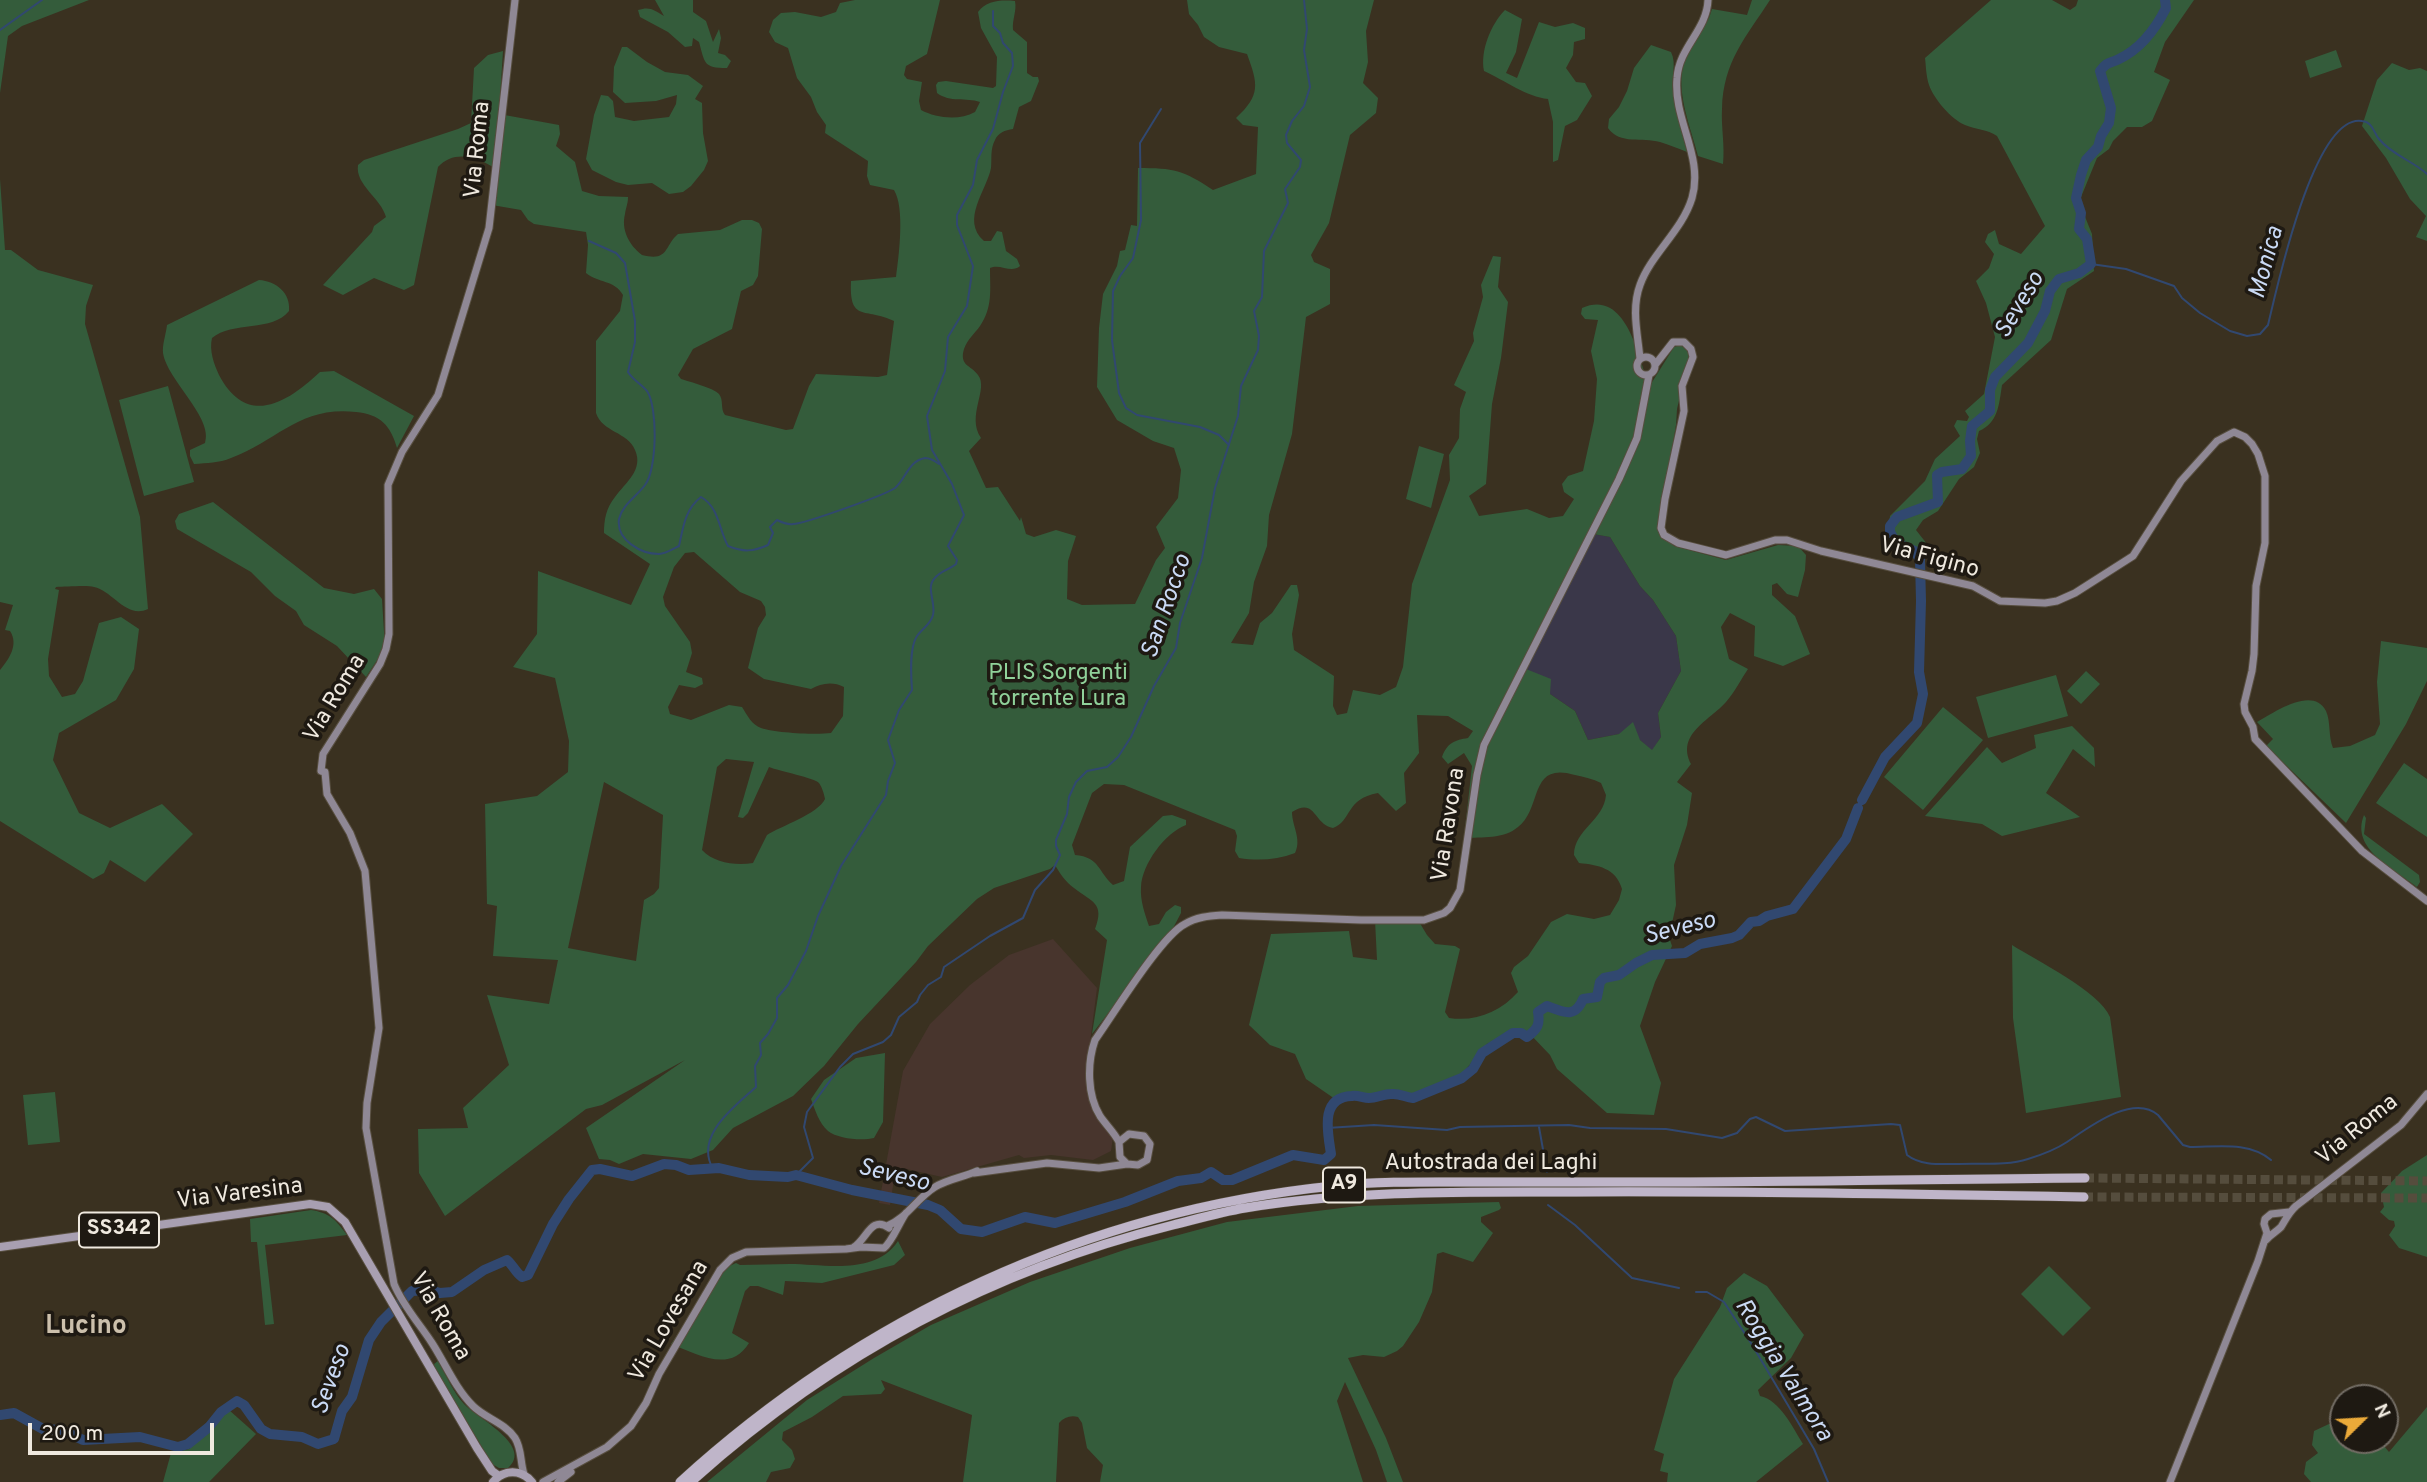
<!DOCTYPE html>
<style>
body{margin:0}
#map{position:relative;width:2427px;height:1482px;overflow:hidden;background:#3a3120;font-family:Overpass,sans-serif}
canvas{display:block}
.north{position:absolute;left:2329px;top:1384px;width:70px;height:70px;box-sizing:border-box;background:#1e1912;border:2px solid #726c64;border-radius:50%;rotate:66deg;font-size:19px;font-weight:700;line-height:28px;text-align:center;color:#efe9df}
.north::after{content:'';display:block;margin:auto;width:24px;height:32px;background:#ebaa39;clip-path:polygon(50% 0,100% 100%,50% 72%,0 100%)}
.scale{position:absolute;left:28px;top:1423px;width:186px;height:32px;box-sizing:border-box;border:4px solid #efe9df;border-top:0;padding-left:9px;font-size:21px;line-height:24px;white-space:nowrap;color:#efe9df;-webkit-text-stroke:5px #1e1912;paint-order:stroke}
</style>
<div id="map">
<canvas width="2427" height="1482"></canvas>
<div class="north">N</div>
<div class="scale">200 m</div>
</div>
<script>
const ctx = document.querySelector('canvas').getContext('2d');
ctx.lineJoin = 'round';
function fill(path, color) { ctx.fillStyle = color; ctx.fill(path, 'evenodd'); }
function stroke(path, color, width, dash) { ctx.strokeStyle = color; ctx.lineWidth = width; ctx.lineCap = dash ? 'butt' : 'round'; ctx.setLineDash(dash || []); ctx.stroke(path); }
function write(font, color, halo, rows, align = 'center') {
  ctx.font = font + ' Overpass,sans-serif'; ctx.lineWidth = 7; ctx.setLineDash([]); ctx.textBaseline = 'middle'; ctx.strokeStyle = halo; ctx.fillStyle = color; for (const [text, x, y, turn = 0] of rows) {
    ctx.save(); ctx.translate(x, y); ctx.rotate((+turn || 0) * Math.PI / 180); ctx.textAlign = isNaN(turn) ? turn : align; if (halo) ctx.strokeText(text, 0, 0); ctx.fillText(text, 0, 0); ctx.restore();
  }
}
const industrial = new Path2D(`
 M1593 534 1610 537 1640 586 1653 600 1676 636 1681 671 1658 713 1661 737 1652 751 1640 740 1619 734 1588 740 1575 711 1550 694 1526 670Z`);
const medical = new Path2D(`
 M1053 939 1097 988 1088 1058 1090 1095 1113 1137 1111 1151 1093 1160 1051 1155 1024 1158 1019 1155 942 1177 902 1168 895 1173 890 1205 879 1203 903 1071 930 1024 970 985 1009 955Z`);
const green = new Path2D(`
 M0 0H89L22 26 8 36 0 93Z
 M655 0H693V12L706 21 713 42 719 29 721 38 718 53 725 55 731 61 727 68C703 68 705 63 699 42L693 38 692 46 685 47 668 32 640 17 638 10C650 6 654 10 664 16Z
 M855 0H940L927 54 906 66 904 75 907 79 922 82 919 101 921 110C936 118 959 121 975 112L980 102C966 97 950 103 937 93L936 85 938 82 946 81 993 88 996 86 997 57 981 28 978 12C987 0 1001 0 1015 1 1017 11 1012 19 1013 30L1027 42V73L1033 77H1038L1039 81 1031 101 1019 107 1013 129C1005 130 998 133 995 140 990 149 992 159 991 168 987 190 960 220 984 241H991L997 231 1002 232 1006 251 1017 259 1020 266C1011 274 1000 263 990 268 990 290 993 307 980 326 975 333 967 340 964 349 959 366 971 365 978 375 989 389 966 416 981 438L969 451 986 488 998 487 1020 521 1021 517 1026 534 1034 537 1056 530 1076 536 1068 561 1067 599 1082 605 1135 604 1156 560 1165 548 1156 527 1178 498 1181 470 1174 448 1153 441 1117 420 1097 387 1099 328 1103 294 1117 266 1120 251 1125 250 1131 225 1137 226 1138 168C1174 168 1183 170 1213 190L1256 174 1258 127 1243 125 1236 118C1261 95 1258 84 1247 54L1219 47 1204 37 1198 25 1189 14 1187 0H1374L1366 31 1368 62 1363 83 1378 98 1376 113 1350 135 1329 223 1311 255 1314 262 1330 269V304L1306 317 1292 434 1269 515 1267 546 1254 582 1249 613 1231 643 1253 645 1260 623 1272 613 1291 585H1297L1299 595 1292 634 1294 650 1334 676 1333 706 1337 715 1347 713 1353 690 1380 695 1396 687 1403 667 1412 584 1450 480 1449 455 1459 438 1460 409 1466 392 1454 385 1474 341 1473 333 1483 297 1481 285 1493 256 1501 257 1498 287 1508 302 1501 358 1492 404 1486 484 1469 496 1479 516 1527 509 1549 518 1563 516 1574 499 1564 492 1562 484 1568 476 1583 471 1594 421 1597 379 1591 351 1598 320 1585 319 1581 314 1582 308C1626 288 1639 357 1649 387L1674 347 1681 345 1688 351 1689 358 1677 409 1676 425 1658 531 1674 546 1726 560 1778 545 1798 546 1806 555 1805 570 1798 597 1787 594 1777 583 1772 585V595L1795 616 1810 654 1783 666 1754 656 1755 626 1730 613 1721 627 1729 659 1748 669C1741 679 1735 692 1726 702 1709 721 1676 734 1691 764L1677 782 1692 793 1687 825 1674 865 1676 905 1669 937 1672 946 1655 982 1640 1026 1661 1083 1654 1115 1607 1113 1557 1069 1550 1055 1528 1032 1510 1033 1487 1044 1462 1074 1411 1096 1346 1095 1335 1099 1306 1079 1295 1054 1270 1045 1249 1025 1271 934 1349 931 1353 957 1377 960 1375 920H1418L1427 935 1435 944 1455 946 1460 949 1445 1012 1449 1018C1476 1022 1500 1012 1518 992L1511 973 1514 967 1528 956 1551 922 1567 914 1594 919 1610 915 1619 900 1622 889C1616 868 1598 865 1579 863L1574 855C1574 830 1604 820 1606 795L1601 783C1593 779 1584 777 1575 775 1528 761 1543 808 1518 827 1504 839 1482 837 1464 838L1472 766 1464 753 1448 764 1442 757C1447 743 1455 740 1468 738L1473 731 1448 716 1417 715 1419 753 1404 773 1406 803 1396 811 1378 793C1345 799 1352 821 1333 828 1313 824 1316 797 1292 812 1292 826 1302 839 1295 853 1277 860 1258 861 1239 858L1235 851 1237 836 1235 830 1124 785 1104 784 1092 793 1072 845 1075 855C1100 857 1098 872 1113 885L1124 881 1130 847 1163 816 1172 815 1186 820V825C1165 833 1142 864 1141 887 1140 901 1145 914 1149 926L1159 924 1166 912 1175 905 1181 907V913L1171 932 1092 1034 1107 940 1095 929C1105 903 1092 902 1074 888 1066 882 1060 874 1055 865L1050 869 994 888 977 899 928 946 916 962 858 1024 824 1066 793 1096 733 1128 713 1150 691 1159 643 1154 619 1164 610 1160 599 1159 586 1128 685 1060 602 1105 586 1109 445 1216 419 1173 418 1129 468 1128 463 1108 509 1065 487 995 549 1004 558 960 493 956 497 906 487 904 485 804 537 796 568 772 569 741 555 678 513 667 537 634 538 571 631 605 650 564 604 533C604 520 606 508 615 497 625 483 644 470 635 450 628 432 602 432 596 413V341L620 311 623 295C615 280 598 283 586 273L588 245 586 232 534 224 528 220 521 210 492 205 493 167C476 156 453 150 438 167L414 285 404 290 374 278 343 295 323 285 372 232 374 226 386 217C381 198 355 185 358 165L364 160 458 129 471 123 474 68 488 55 503 51 499 114 559 125 560 134 556 146 575 162 582 191 599 196 628 197C628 204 626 207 625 214 621 230 629 245 642 255 669 262 664 246 678 234L720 230 742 220H752L759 223 762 229 758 276 753 285 741 291 732 329 693 349 678 375 681 379C690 382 714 388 719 394 724 400 720 409 725 415L786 430 793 429 809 386 816 374 878 377 887 375 894 321C865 307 849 323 851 281L896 277C899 255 905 208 894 190L870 185 867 176 868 161 825 133 826 125 817 112 811 97 797 78 788 48 775 42 769 32 773 20 781 13 795 12 821 17 836 12 840 3ZM1593 534 1610 537 1640 586 1653 600 1676 636 1681 671 1658 713 1661 737 1652 750 1640 740 1633 722 1619 734 1588 740 1575 711 1550 694 1551 679 1526 669ZM694 552 740 592 761 601 765 607 766 615 758 628 748 668 764 679 811 689C821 683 833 681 844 687L843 716 831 733C816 735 776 733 761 728 752 725 747 715 742 707L729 705 691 720 670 714 668 707 679 685 695 688 703 684 702 678 686 672 692 653 690 642 665 606 663 597 674 567 685 553ZM726 759 754 762 738 817 743 818 748 813 769 767C779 771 815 778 819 783 822 787 824 794 825 799 818 814 781 826 767 835L753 863C736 866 714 863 702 850L717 767ZM604 782 663 815 659 888 654 894 644 900 636 961 568 948Z
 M1752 0H1770C1746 37 1723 62 1722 109 1721 127 1725 145 1723 164L1698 156C1691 128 1675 91 1684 63 1690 43 1707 29 1712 9L1747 15Z
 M1991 0H2052L2070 10 2076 6 2078 0H2194L2165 42 2154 72 2170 80 2152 121 2142 127H2127L2113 141 2109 149 2097 158 2079 202 2092 234 2094 271 2067 289 2051 340 2002 385C1999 405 1998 423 1979 431L1977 439 1980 453 1974 467 1959 479 1938 511 1923 520 1916 530 1927 544 1926 555 1916 556 1891 547 1887 541 1890 516 1925 481 1935 459 1960 436 1954 426 1957 420 1967 421 1969 417 1965 411 1984 394 1995 337 1986 303 1976 281 1989 268 1994 254 1985 242 1988 234 1995 230 1999 244 2021 254 2045 226 1997 136C1987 129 1976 130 1965 125 1951 119 1934 99 1929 85 1926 76 1926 66 1925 58Z
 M1505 10 1522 19 1516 52 1506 73 1517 78 1539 22 1555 27 1573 23 1585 28V39L1574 42 1573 55 1566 68 1576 82 1585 83 1592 96 1577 120 1565 126 1558 160 1553 162V122L1548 99C1527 97 1504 80 1484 71 1480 51 1491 24 1505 10Z
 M1651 45 1671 52C1677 64 1671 77 1673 91 1675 111 1682 132 1687 152 1678 148 1669 145 1660 142 1642 137 1620 145 1608 128L1609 119 1619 107 1627 91 1634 68Z
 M622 47H627L647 62 665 72 688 75 703 86 695 99 702 103 703 133 708 161 704 170 691 186 683 192 669 194 652 183 628 185 616 182 592 170 586 159 594 115 601 95 608 96 613 101 615 117 634 121 669 117 676 104 677 95 656 101 625 103 613 92 614 67Z
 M2336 50 2342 67 2310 78 2305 61Z
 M2392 63 2409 70 2420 68 2427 71V241L2416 237 2426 216 2410 199 2386 158 2362 126 2377 80Z
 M0 179 5 250H11L38 270 93 285 86 306 85 324 140 517 148 609C126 619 113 591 94 587 87 585 65 587 56 587L55 589 59 590 48 659 49 676 62 697 75 694 83 681 99 623 121 617 139 629 134 669 116 700 59 733 53 760 79 813 110 828 162 804 193 834 145 882 110 860 104 873 93 879 0 821V670C9 659 19 645 10 631L5 630 13 605 0 602Z
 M259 280C276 281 291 293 289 311 273 332 232 321 212 338 209 351 214 364 219 375 247 428 287 403 320 372L334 371 414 416 397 448C391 426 380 414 356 412 299 406 279 440 231 458 219 463 207 463 194 464L190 456V450L205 443C214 418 167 380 163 353 162 345 166 334 167 325Z
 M168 386 194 482 144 496 119 400Z
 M1419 446 1444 454 1431 508 1406 499Z
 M213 502 324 588 354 594 374 589 382 599 385 648 366 677 337 646 304 625 296 611 275 596 251 572 177 529 175 521 179 514Z
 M2381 641 2427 648V681L2406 724 2346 823 2266 746 2273 739 2257 722C2273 713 2313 685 2326 711 2331 722 2328 736 2333 748L2350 746 2375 735 2380 724 2377 682Z
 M2086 671 2100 684 2081 704 2067 691Z
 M2056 675 2068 716 1988 738 1976 697Z
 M1943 707 1983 740 1923 810 1884 777Z
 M2072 726 2094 748 2095 767 2073 749 2046 793 2080 817 2002 836 1982 824 1925 816 1987 747 2002 763 2036 748 2034 735Z
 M2404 763 2427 779V837L2376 803Z
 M2364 815 2366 818 2364 834 2419 875 2420 882 2417 887C2394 869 2350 849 2364 815Z
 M2012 945C2037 961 2099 991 2110 1017L2121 1097 2026 1113 2013 1018Z
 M885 1053 883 1122 874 1138C862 1141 838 1139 828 1131 819 1123 815 1110 811 1099L824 1080 856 1058Z
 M55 1092 60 1142 28 1145 23 1095Z
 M2427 1155V1257L2399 1248 2389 1235 2395 1226 2394 1221 2389 1220 2380 1212 2384 1207 2381 1193 2402 1171Z
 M1499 1202 1501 1208 1499 1210 1481 1217V1222L1493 1233 1473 1262 1443 1252 1437 1254 1432 1292 1419 1322 1403 1346 1397 1351 1384 1357 1363 1355 1348 1358 1386 1438 1403 1482H1387L1376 1450 1345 1382 1337 1401 1363 1482H1100L1103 1465 1087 1448 1082 1423 1078 1417C1071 1415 1064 1417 1059 1423L1056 1482H963L972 1415 881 1380 885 1389 881 1394 843 1396 812 1417 783 1432 782 1440 792 1450 795 1459 790 1468 771 1472 766 1482H707L807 1400 874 1358 931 1325 1030 1282 1130 1248 1227 1222 1358 1206Z
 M311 1210C330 1213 336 1220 347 1235L265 1245 274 1324 265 1325 257 1242H251L250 1219Z
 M898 1241 905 1255 894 1265 822 1283 785 1281 783 1295 758 1286H750L745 1291 732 1333 749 1343C730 1374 697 1354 671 1344L723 1269 736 1263 740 1265C757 1265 773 1264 790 1264 824 1264 875 1276 898 1241Z
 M2049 1266 2091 1308 2063 1336 2021 1294Z
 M1744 1273 1767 1286 1804 1335 1791 1358 1758 1390 1760 1396C1780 1400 1793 1428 1803 1444L1756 1482H1667L1668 1473 1660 1471 1664 1454 1654 1450 1674 1379 1720 1307 1727 1288Z
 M438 1361C446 1375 453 1392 464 1404 477 1418 534 1446 508 1468H499L492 1464 435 1368 434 1364Z
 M2427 1407V1482H2311L2304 1474 2306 1462 2318 1453 2312 1445 2314 1431 2329 1424 2343 1428V1440H2379L2389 1452Z
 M229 1410 256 1434 209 1482H163L171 1453 189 1449Z`);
const stream = new Path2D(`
 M0 30 42 0
 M1161 109 1140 143 1141 220 1133 258 1120 276 1113 291 1112 340 1119 393 1126 408 1137 415 1200 427 1219 435 1229 445
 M589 241 616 253 625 263 635 321V342L628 372C633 380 641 384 647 391 658 407 657 470 645 485 637 496 622 505 619 519 616 540 641 554 659 554 665 554 673 549 679 546 683 528 685 509 701 497 719 507 719 530 728 546 743 552 753 552 768 545L773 533 770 527 777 520C781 522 788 525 793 524 804 524 885 495 895 488 906 479 908 461 925 458 930 458 935 461 939 464
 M2091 264 2126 269 2174 286 2182 298 2200 313 2230 331 2247 336 2260 334 2268 325C2277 288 2314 113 2362 121 2373 122 2373 132 2379 139 2392 155 2413 161 2427 174
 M1539 1127 1547 1172
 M1327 1128 1374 1125 1447 1130 1460 1127 1569 1125 1590 1128 1666 1129 1722 1138 1737 1133 1750 1119 1756 1117 1785 1131 1891 1124 1900 1125 1907 1155C1921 1166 1941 1164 1958 1164 1980 1163 2007 1166 2028 1159 2041 1155 2055 1150 2067 1142 2088 1128 2133 1093 2158 1115L2183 1145 2190 1147C2217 1147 2249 1141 2271 1160
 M713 1169C694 1136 734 1107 756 1087L755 1066 761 1055 760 1043 768 1034 777 1018V998L788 985 806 951 818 916 841 866 886 795 888 781 895 763 888 740 899 710 912 690C911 676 909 648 917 636 922 629 931 624 933 615 936 603 926 588 934 579 940 571 949 570 956 564L957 560 948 546 964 515 952 484 932 450 927 416 945 371 948 337 967 306 973 266 957 225V215L973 185 977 160 993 129 1003 92 1013 66 1012 53 1003 43 1000 33 993 26V11
 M796 1175 813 1158 804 1127 807 1112 840 1067 853 1054 883 1042 891 1035 899 1017 917 1002 920 995 928 985 941 977 944 967 990 936 1023 918 1035 890 1053 870 1060 855 1056 846V840L1067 814 1069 797 1076 782 1087 771 1107 767 1118 757 1131 737 1154 686 1176 648 1180 623 1202 558 1215 488 1238 416 1241 386 1258 350 1259 336 1254 311 1262 297 1264 251 1288 203 1285 189 1300 167 1301 160 1287 143 1286 135 1292 121 1304 106 1310 87 1304 50 1307 29 1304 0
 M1548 1205 1575 1225 1632 1278 1679 1288
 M1696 1292H1707L1724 1302 1751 1343 1814 1449 1828 1482`);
const river = new Path2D(`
 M1862 800 1885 757 1917 723 1923 694 1919 672 1921 601 1920 560 1915 551 1896 543 1890 532V526L1897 517 1938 502 1937 475 1942 472 1962 469 1971 456 1970 441 1972 426 1990 411V390L1995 377 2028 343 2045 311 2050 291 2059 279 2079 273 2091 264 2087 239 2079 229 2081 213 2076 198 2081 175 2086 160 2098 147 2101 136 2109 123 2111 108 2100 71C2108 61 2109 64 2119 59 2140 49 2156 28 2166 8L2165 0
 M0 1415 14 1413 43 1429 62 1430 83 1440 140 1437 178 1447 188 1444 209 1427 221 1412 237 1401 244 1405 261 1429 270 1434 302 1437 318 1444 334 1439 342 1411 352 1397 369 1340 381 1322 412 1291 430 1290 440 1293 452 1292 484 1270 507 1260C513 1265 515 1272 522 1277L528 1275 553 1224 569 1199 592 1170 600 1169 632 1176 664 1164 676 1165 689 1170 719 1168 749 1175 788 1177 796 1175 852 1190 928 1205 940 1210 961 1229 982 1232 1025 1217 1055 1223 1125 1202 1178 1181 1201 1178 1211 1172 1223 1180H1232L1293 1155 1324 1160 1331 1154C1328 1133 1319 1097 1352 1096 1358 1095 1363 1098 1369 1098 1376 1098 1384 1094 1391 1094 1399 1093 1405 1097 1413 1098L1462 1078 1473 1069 1482 1053 1513 1033H1521L1527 1037C1538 1029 1540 1024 1538 1012L1547 1006C1563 1012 1575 1019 1583 999L1597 997 1600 982 1604 978 1619 975 1636 963 1652 955 1685 953 1700 944 1732 938 1739 935 1751 922 1759 921 1767 916 1793 909 1846 839 1858 808`);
const highwayTunnel = new Path2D(`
 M2085 1178 2427 1181
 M2084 1197 2427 1198`);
const secondary = new Path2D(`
 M515 0 489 228 438 395 402 452 388 485 389 634 386 649 380 664 323 754 321 771 325 772 327 794 350 833 365 871 379 1028 367 1103 366 1128 394 1284C403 1306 419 1323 432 1343 445 1363 455 1388 473 1406 485 1418 505 1423 515 1438 522 1449 520 1462 524 1474
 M1637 366a9 9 0 1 1 18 0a9 9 0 1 1-18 0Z
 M1640 359C1638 335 1631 309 1640 285 1651 254 1682 231 1692 198 1704 156 1673 120 1677 78 1679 47 1707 30 1708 0
 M1655 365 1673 342H1684L1691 349 1693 357 1682 386 1684 411 1665 499 1661 528 1664 535 1678 543 1726 555 1775 540H1787L1821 551 1973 586 2000 601 2045 603 2057 601 2075 593 2133 556 2181 481 2217 441 2234 432 2245 437 2252 444 2258 454 2265 476V543L2256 586 2254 654 2252 671 2244 704 2245 712 2253 727 2255 739 2362 851 2427 901
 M1119 1142C1114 1132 1106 1125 1100 1116 1087 1095 1087 1063 1095 1040 1113 1015 1161 936 1185 924 1196 917 1209 916 1222 915L1361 920H1424L1444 913 1450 908 1460 890 1477 775 1484 745 1619 479 1637 438 1649 375
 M974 1173 1047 1163 1099 1168 1127 1164 1138 1165 1147 1160 1150 1144 1144 1136 1129 1134 1119 1142 1120 1157 1127 1164
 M887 1226C906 1219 917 1198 935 1187 948 1179 964 1177 977 1171
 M2266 1240C2271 1234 2276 1232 2281 1227 2286 1219 2289 1212 2296 1206L2401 1125 2427 1094
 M854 1247C867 1239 871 1215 889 1228
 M543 1482 607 1447 631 1426 646 1403 659 1374 720 1270 732 1258 746 1252 846 1249 861 1247 884 1248C892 1242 899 1223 906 1213
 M558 1482 571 1472
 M2170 1482 2258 1261 2267 1233 2264 1224 2265 1219 2271 1214 2289 1212`);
const primary = new Path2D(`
 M0 1247 310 1204 328 1207 345 1222 477 1448 492 1471 499 1476
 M493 1482C504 1469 521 1469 532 1482`);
const highway = new Path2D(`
 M680 1482C862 1316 1088 1211 1333 1186 1380 1181 1428 1182 1474 1182 1539 1182 1603 1182 1668 1182 1807 1182 1946 1179 2085 1178
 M691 1482C830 1357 992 1270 1173 1225 1197 1219 1221 1212 1245 1208 1354 1190 1465 1192 1576 1192 1745 1191 1915 1194 2084 1197`);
const shields = [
 [1344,1185,42],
 [119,1230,80]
];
const shieldNames = [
 ["A9",1344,1185],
 ["SS342",119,1230]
];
const streetNames = [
 ["Via Roma",479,150,-84],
 ["Via Figino",1929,559,15],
 ["Via Roma",336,699,-59],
 ["Via Ravona",1450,825,-81],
 ["Via Roma",2358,1131,-39],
 ["Autostrada dei Laghi",1491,1164],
 ["Via Varesina",240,1195,-7],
 ["Via Roma",439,1317,60],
 ["Via Lovesana",670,1322,-60]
];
const parkNames = [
 ["PLIS Sorgenti",1058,674],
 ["torrente Lura",1058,700]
];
const waterNames = [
 ["Monica",2268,263,-75],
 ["Seveso",2021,306,-59],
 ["San Rocco",1168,607,-71],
 ["Seveso",1680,930,-14],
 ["Seveso",893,1177,14],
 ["Roggia Valmora",1782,1371,58],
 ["Seveso",333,1380,-70]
];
const quarterNames = [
 ["Lucino",86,1328]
];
fill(industrial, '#3a3749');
fill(medical, '#48352d');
fill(green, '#345c3b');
stroke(stream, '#314870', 2);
stroke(river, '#314870', 10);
stroke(highwayTunnel, '#554d3d', 9, [9, 4.5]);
stroke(secondary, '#574e3f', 9);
stroke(primary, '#574e3f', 10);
stroke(highway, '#574e3f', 10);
stroke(secondary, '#8f8895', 7);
stroke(primary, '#a89fb1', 8);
stroke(highway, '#bfb5c9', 9);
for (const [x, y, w] of shields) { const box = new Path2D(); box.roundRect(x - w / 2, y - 17.5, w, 35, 5); ctx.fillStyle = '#1e1912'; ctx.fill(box); stroke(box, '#efe9df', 2); }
write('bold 21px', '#efe9df', null, shieldNames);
write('23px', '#efe9df', '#1e1912', streetNames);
write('23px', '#90d29a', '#1e1912', parkNames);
write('italic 24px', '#cadaf5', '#1e1912', waterNames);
write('bold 26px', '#ccc0ac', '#1e1912', quarterNames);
</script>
